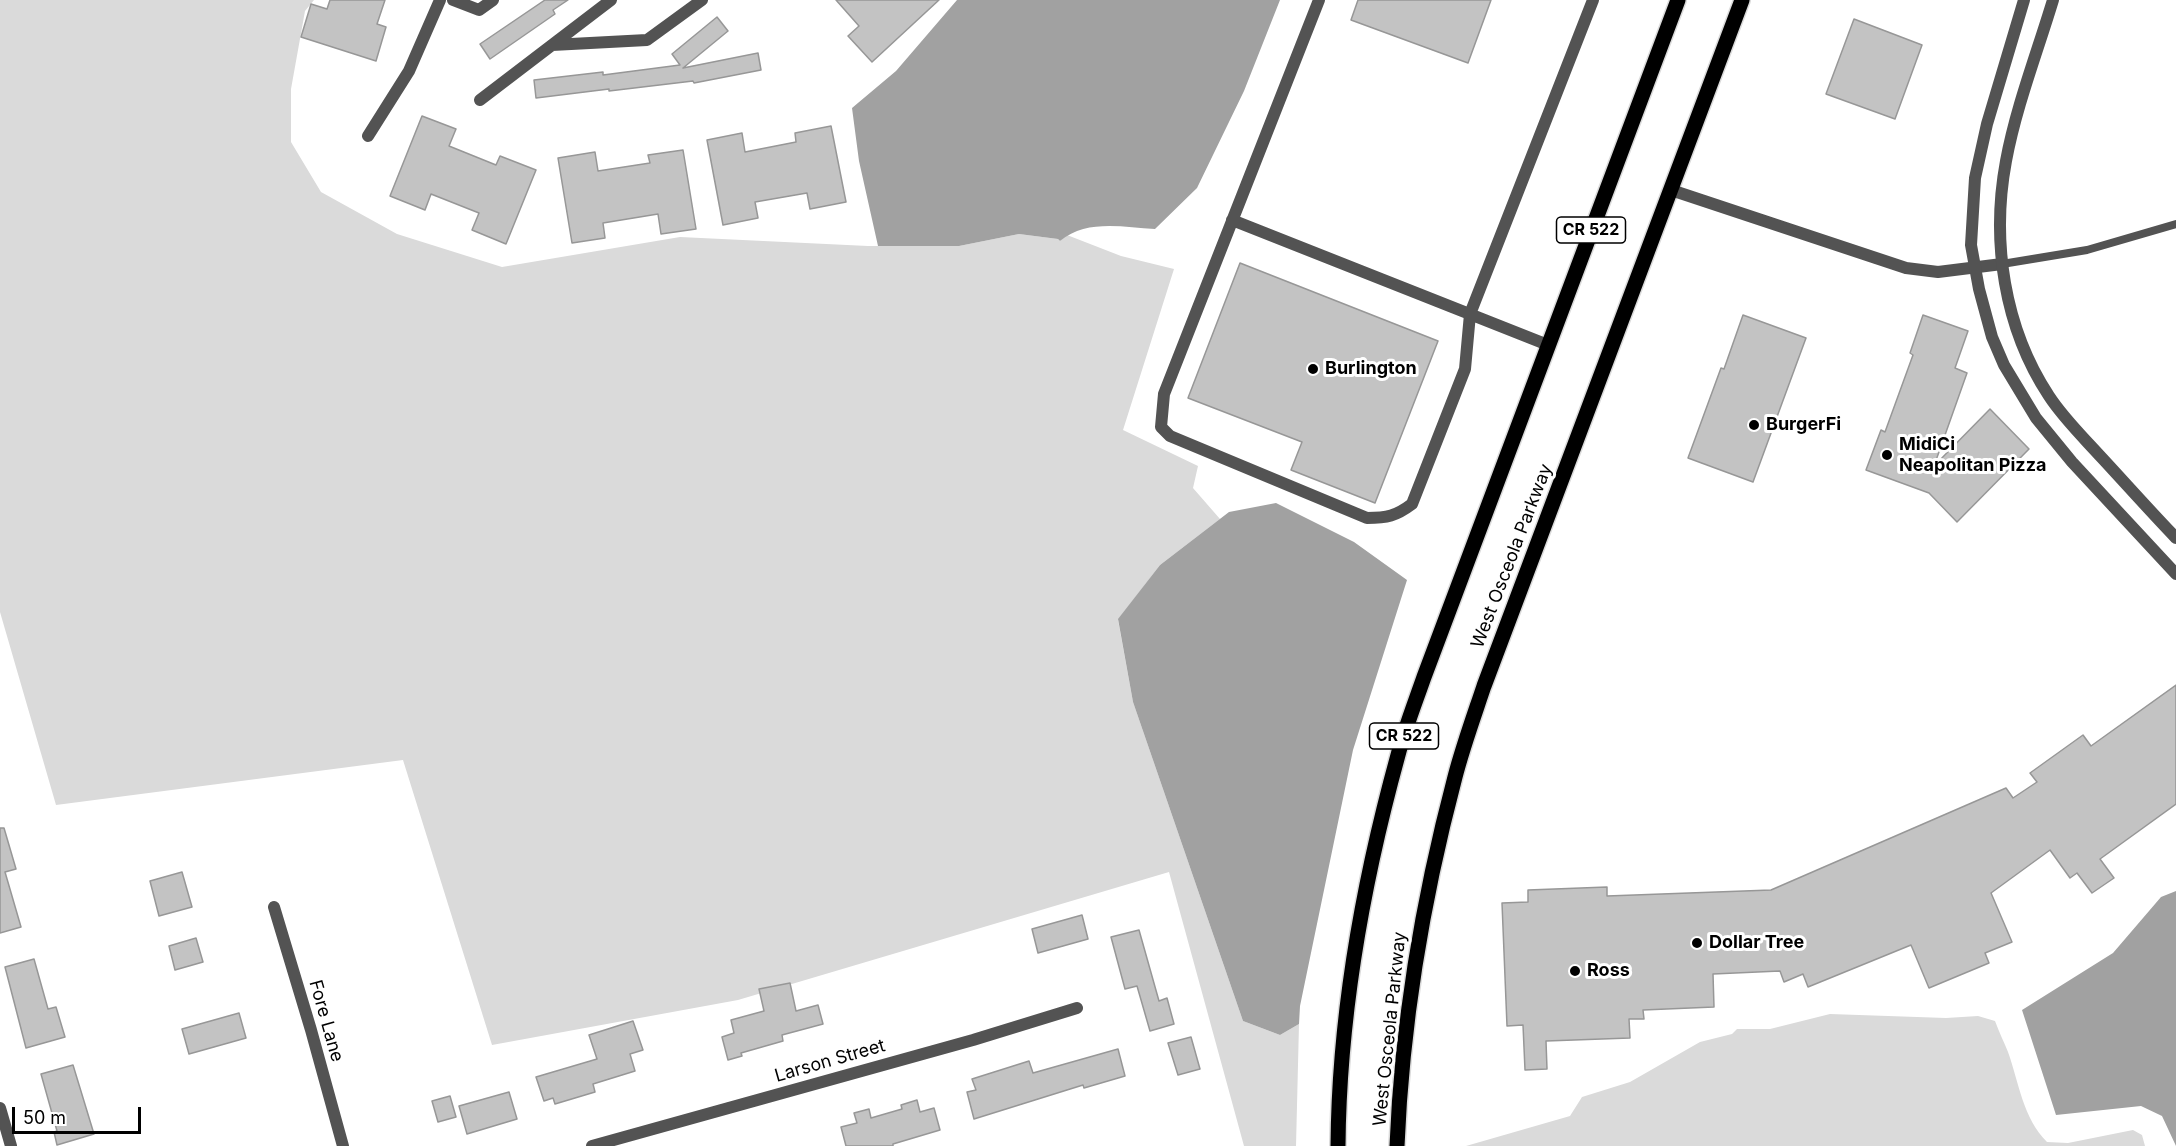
<!DOCTYPE html>
<style>
body{margin:0}
#map{position:relative;width:2176px;height:1146px;overflow:hidden;background:#fff;font-family:Inter,sans-serif}
canvas{display:block}
.scale{position:absolute;left:12px;top:1107px;width:129px;height:27px;box-sizing:border-box;border:3px solid #000;border-top:0;padding-left:8px;font-size:18px;line-height:21px;white-space:nowrap;color:#000;-webkit-text-stroke:4px #fff;paint-order:stroke}
</style>
<div id="map">
<canvas width="2176" height="1146"></canvas>
<div class="scale">50 m</div>
</div>
<script>
const ctx = document.querySelector('canvas').getContext('2d');
ctx.lineJoin = 'round';
function fill(path, color) { ctx.fillStyle = color; ctx.fill(path, 'evenodd'); }
function stroke(path, color, width, dash) { ctx.strokeStyle = color; ctx.lineWidth = width; ctx.lineCap = dash ? 'butt' : 'round'; ctx.setLineDash(dash || []); ctx.stroke(path); }
function write(font, color, halo, rows, align = 'center') {
  ctx.font = font + ' Inter,sans-serif'; ctx.lineWidth = 6; ctx.setLineDash([]); ctx.textBaseline = 'middle'; ctx.strokeStyle = halo; ctx.fillStyle = color; for (const [text, x, y, turn = 0] of rows) {
    ctx.save(); ctx.translate(x, y); ctx.rotate((+turn || 0) * Math.PI / 180); ctx.textAlign = isNaN(turn) ? turn : align; if (halo) ctx.strokeText(text, 0, 0); ctx.fillText(text, 0, 0); ctx.restore();
  }
}
const green = new Path2D(`
 M0 0H314L305 11 291 89V142L321 192 397 234 502 267 680 237 868 246H959L1019 234 1058 239 1060 241 1067 235 1121 256 1174 269 1123 430 1198 466 1193 488 1220 519 1160 565 1118 620 1133 702 1243 1021 1280 1035 1299 1024 1296 1146H1244L1169 872 738 1000 492 1045 403 760 56 805 0 612Z
 M1830 1014 1946 1018 1978 1016 1995 1021C1999 1032 2004 1042 2008 1052 2019 1083 2023 1118 2047 1142L2068 1143 2133 1130 2142 1135 2145 1146H1466L1570 1116 1582 1097 1630 1082 1700 1042 1732 1034 1737 1029H1770Z`);
const water = new Path2D(`
 M957 0H1280L1244 91 1197 188 1155 229C1122 227 1086 219 1060 241L1058 239 1019 234 959 246H878L859 161 852 108 896 71Z
 M1276 503 1354 542 1407 580 1353 750 1300 1006 1299 1024 1280 1035 1243 1021 1133 702 1118 619 1160 565 1229 512Z
 M2176 891V1146L2162 1116 2141 1106 2056 1115 2022 1010 2113 953 2161 897Z`);
const building = new Path2D(`
 M330 0H385L377 24 386 27 376 61 301 37 311 4 327 9Z
 M545 0H568L553 10 555 14 490 59 480 44Z
 M836 0H939L872 62 848 36 859 26Z
 M1358 0H1491L1468 63 1351 20Z
 M717 17 728 31 683 68 758 53 761 70 694 83 693 81 609 91V89L536 98 534 80 603 72V75L680 65 672 54Z
 M1854 19 1922 45 1895 119 1826 94Z
 M422 116 456 129 449 146 496 165 500 156 536 170 506 244 472 230 479 213 431 194 425 210 390 196Z
 M831 126 846 202 810 209 807 193 755 202 758 218 723 225 707 140 742 133 745 152 796 142 795 133Z
 M683 150 696 229 661 234 658 214 603 223 605 238 572 243 558 158 595 152 598 171 650 163 648 155Z
 M1240 263 1438 341 1375 503 1291 470 1302 442 1188 398Z
 M1743 315 1806 338 1753 482 1688 458 1721 368 1724 369Z
 M1923 315 1968 331 1955 368 1967 373 1934 466 1990 409 2029 449 1957 522 1929 493 1866 470 1881 430 1885 432 1913 355 1910 353Z
 M2176 685V804L2100 859 2114 878 2092 893 2077 873 2070 878 2050 850 1991 893 2012 942 1985 953 1989 963 1929 988 1911 945 1808 987 1803 974 1784 982 1780 971 1713 974 1714 1007 1643 1010 1644 1019H1629L1630 1038 1546 1041 1547 1069 1525 1070 1523 1025 1507 1026 1502 903 1528 902V890L1607 887V896L1771 890 2006 788 2013 798 2037 782 2030 773 2083 735 2091 746Z
 M0 828H4L16 869 5 872 21 927 0 933Z
 M182 872 192 907 159 916 150 881Z
 M1082 915 1088 939 1038 953 1032 929Z
 M1139 930 1159 1001 1167 998 1174 1024 1150 1031 1137 986 1125 989 1111 937Z
 M196 938 203 962 175 970 169 946Z
 M34 959 48 1009 56 1007 65 1037 26 1048 5 967Z
 M790 983 796 1011 818 1005 823 1024 782 1035 783 1041 741 1053 742 1056 728 1060 722 1037 734 1033 731 1020 764 1011 759 989Z
 M239 1013 246 1038 189 1054 182 1029Z
 M633 1021 643 1050 630 1054 635 1071 593 1084 595 1092 555 1104 553 1098 544 1101 536 1077 597 1059 589 1035Z
 M1191 1037 1200 1069 1178 1075 1168 1043Z
 M1118 1049 1125 1076 1084 1088 1083 1085 974 1119 967 1092 976 1090 972 1079 1029 1061 1033 1073Z
 M73 1065 94 1134 57 1145 54 1132 57 1131 41 1074Z
 M509 1092 517 1119 467 1134 459 1106Z
 M450 1096 456 1117 438 1122 432 1101Z
 M917 1100 920 1112 934 1108 940 1130 893 1144V1146H846L841 1127 857 1123 854 1113 869 1109 871 1118 902 1109 901 1105Z`);
const service = new Path2D(`
 M2002 264 2087 250 2176 224`);
const minor = new Path2D(`
 M453 0 479 10 493 0
 M1319 0 1164 394 1161 427 1170 436 1367 518C1387 518 1396 516 1412 504L1465 369 1470 314 1593 0
 M552 45 647 40 702 0
 M480 100 611 0
 M368 136 409 71 440 0
 M1671 190 1906 268 1938 272 2002 264
 M1232 220 1548 345
 M274 907 311 1030 343 1146
 M0 1108 11 1146
 M592 1146 973 1040 1077 1008`);
const tertiary = new Path2D(`
 M2024 0 1987 124 1975 178 1971 245 1979 289 1992 337 2004 365 2036 418 2072 462 2176 574
 M2053 0C2037 53 2016 107 2006 161 1991 241 2004 328 2049 396 2064 419 2084 438 2102 458 2127 485 2151 512 2176 538`);
const primary = new Path2D(`
 M1338 1146C1339 1014 1363 882 1398 755 1405 728 1415 703 1424 677L1678 0
 M1397 1146C1402 1021 1423 898 1455 777 1463 746 1474 716 1484 686L1742 0`);
const markers = [
 [1313,369,6,"#000"],
 [1754,425,6,"#000"],
 [1887,455,6,"#000"],
 [1697,943,6,"#000"],
 [1575,971,6,"#000"]
];
const shields = [
 [1591,230,69],
 [1404,736,69]
];
const shieldNames = [
 ["CR 522",1591,230],
 ["CR 522",1404,736]
];
const poiNames = [
 ["Burlington",1325,369],
 ["BurgerFi",1766,425],
 ["MidiCi",1899,445],
 ["Neapolitan Pizza",1899,466],
 ["Dollar Tree",1709,943],
 ["Ross",1587,971]
];
const streetNames = [
 ["West Osceola Parkway",1512,556,-69],
 ["Fore Lane",326,1021,74],
 ["West Osceola Parkway",1390,1029,-84],
 ["Larson Street",830,1061,-16]
];
fill(green, '#dadada');
fill(water, '#a1a1a1');
fill(building, '#c3c3c3');
stroke(building, '#979797', 1.5);
stroke(primary, '#dbdbdb', 18);
stroke(service, '#535353', 8);
stroke(minor, '#535353', 12);
stroke(tertiary, '#535353', 12);
stroke(primary, '#000', 15);
for (const [x, y, r, color] of markers) { const dot = new Path2D(); dot.arc(x, y, r, 0, 2 * Math.PI); ctx.fillStyle = color; ctx.fill(dot); stroke(dot, '#fff', 2); }
for (const [x, y, w] of shields) { const box = new Path2D(); box.roundRect(x - w / 2, y - 13, w, 26, 4.5); ctx.fillStyle = '#fff'; ctx.fill(box); stroke(box, '#000', 1.5); }
write('bold 16px', '#000', null, shieldNames);
write('bold 18px', '#000', '#fff', poiNames, 'left');
write('18px', '#000', '#fff', streetNames);
</script>
